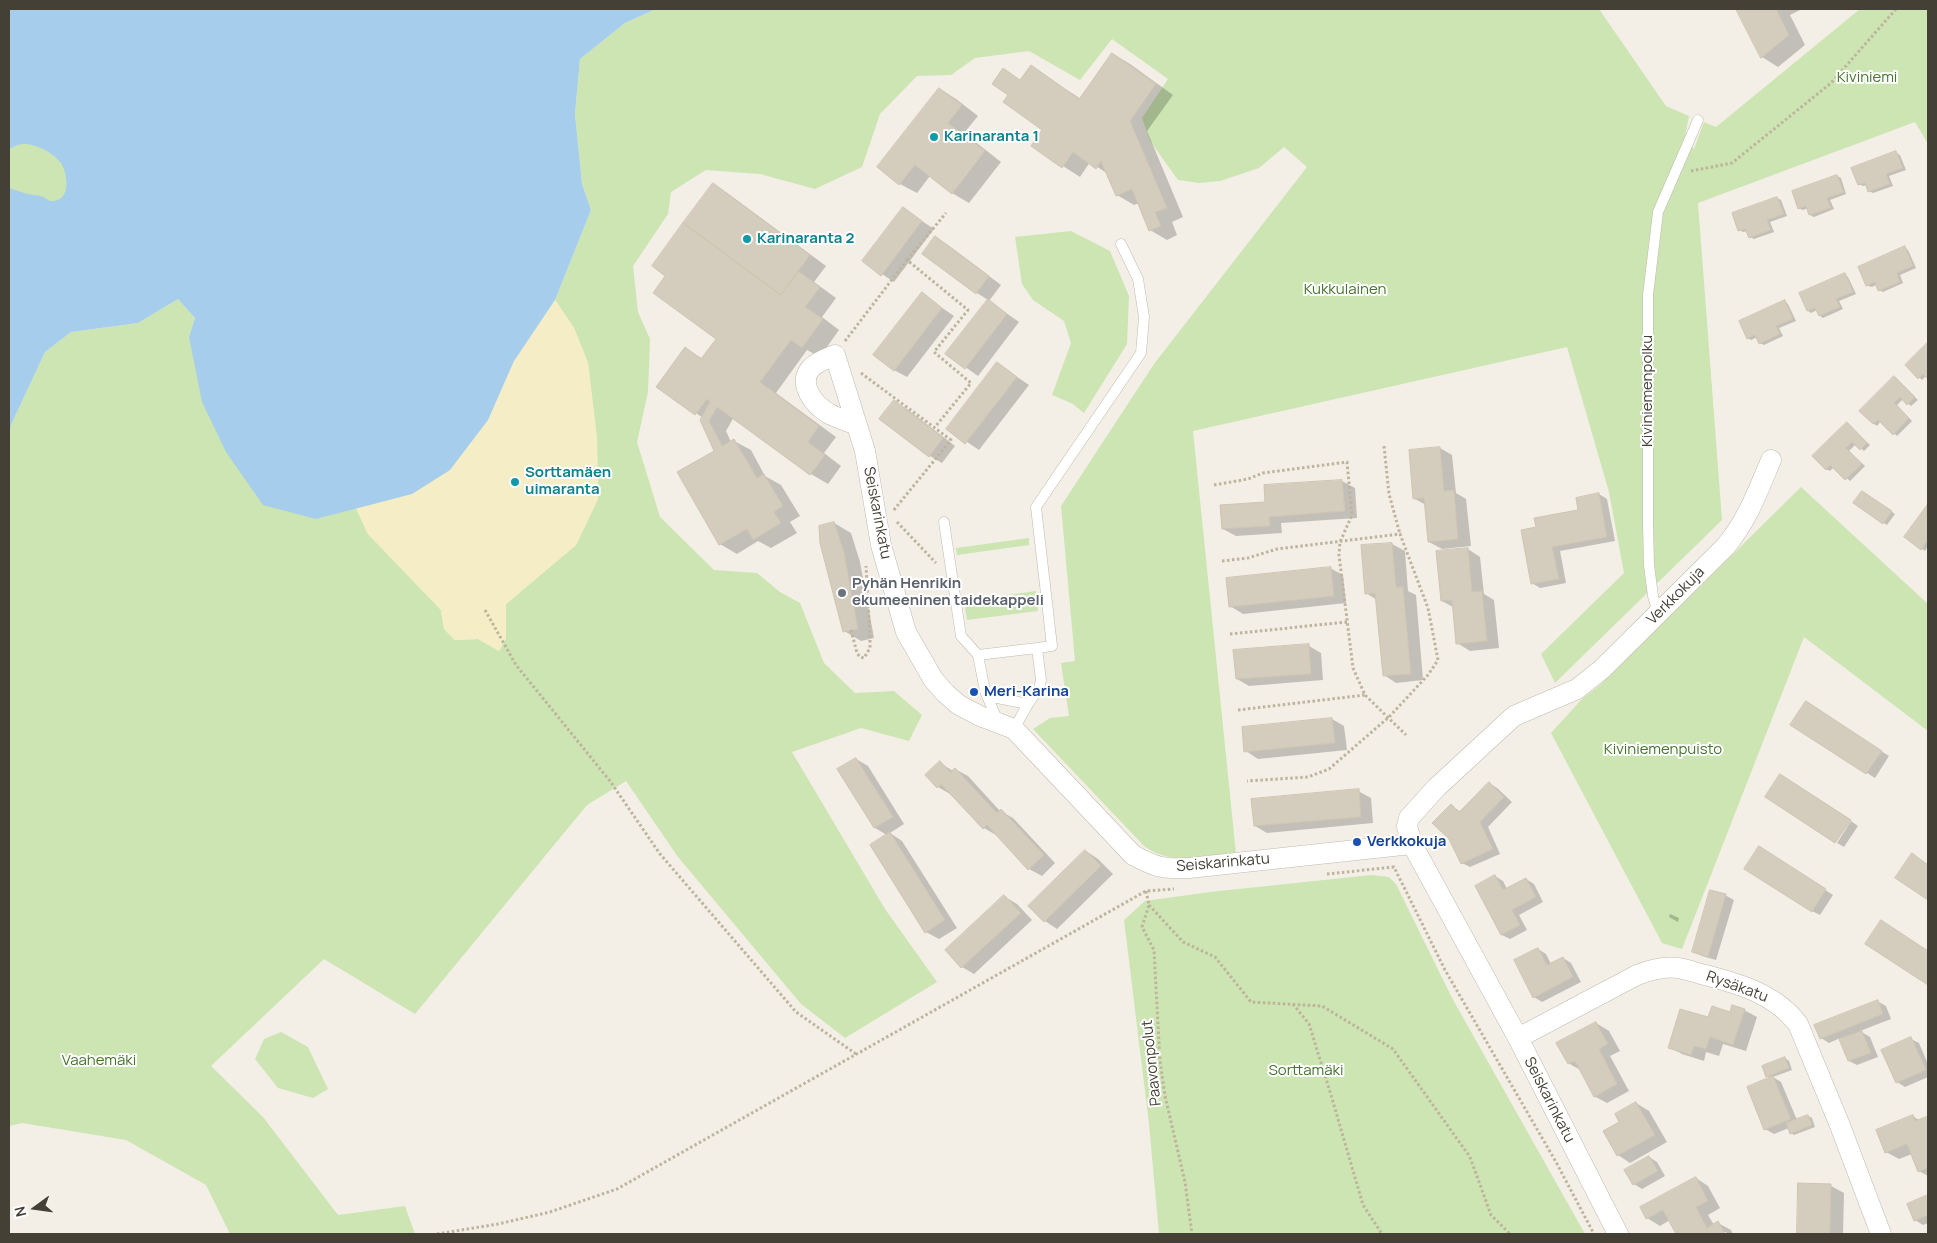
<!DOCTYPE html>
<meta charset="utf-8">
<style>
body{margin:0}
#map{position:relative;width:1937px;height:1243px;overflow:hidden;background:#f3efe7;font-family:Manrope,sans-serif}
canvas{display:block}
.frame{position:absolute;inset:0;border:10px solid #454036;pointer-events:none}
.north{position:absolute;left:10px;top:1183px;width:50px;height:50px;-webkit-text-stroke:4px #fff;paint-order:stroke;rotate:256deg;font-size:14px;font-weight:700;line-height:20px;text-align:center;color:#454036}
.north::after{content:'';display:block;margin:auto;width:18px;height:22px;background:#454036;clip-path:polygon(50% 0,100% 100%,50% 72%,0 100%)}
</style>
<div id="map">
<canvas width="1937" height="1243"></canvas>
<div class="frame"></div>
<div class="north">N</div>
</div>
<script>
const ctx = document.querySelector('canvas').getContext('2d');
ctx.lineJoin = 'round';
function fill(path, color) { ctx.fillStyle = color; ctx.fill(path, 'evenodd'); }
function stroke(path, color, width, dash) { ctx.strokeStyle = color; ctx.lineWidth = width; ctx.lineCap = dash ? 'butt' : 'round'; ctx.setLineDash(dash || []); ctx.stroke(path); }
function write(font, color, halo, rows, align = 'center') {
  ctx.font = font + ' Manrope,sans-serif'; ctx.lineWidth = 4; ctx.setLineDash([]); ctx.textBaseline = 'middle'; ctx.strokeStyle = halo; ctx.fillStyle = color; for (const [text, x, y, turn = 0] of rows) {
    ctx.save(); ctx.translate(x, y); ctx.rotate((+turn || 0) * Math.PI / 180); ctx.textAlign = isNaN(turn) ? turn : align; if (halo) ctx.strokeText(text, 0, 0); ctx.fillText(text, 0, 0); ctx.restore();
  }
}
const green = new Path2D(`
 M656 9H1599L1666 106 1689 116 1685 136 1694 149 1704 122 1716 127 1860 9H1928V144L1915 122 1698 203 1722 520 1555 683 1541 654 1624 573 1609 492 1567 347 1193 431 1236 854C1205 857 1171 866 1144 846L1033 729 1050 718 1069 716 1061 663 1075 661 1061 506 1154 364 1307 167 1284 147 1259 168 1220 181 1199 183 1178 180 1150 141 1142 118 1168 79 1112 39 1080 80 1029 51 975 58 951 75 917 76 880 114 862 167 815 189 760 174 706 170 671 192 668 214 633 266 638 312 650 339 648 392 637 442 660 517 714 570 757 573 780 592 800 603 824 663 855 693 894 691 922 715 909 741 861 728 792 752 885 909 937 982 845 1038 801 1004 678 857 626 781 587 805 415 1014 324 959 211 1066 263 1117 338 1215 405 1206 415 1234H230L206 1185 126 1140 22 1123 9 1126V437L11 425 45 352 71 332 138 323 178 299 195 318 189 337 316 519 356 508 368 534 441 610 444 629 455 640 478 639 499 651 506 638V604L576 545 598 499 597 439 588 363 574 328 555 300 591 210 582 184 575 114 580 59 625 23Z
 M44 132 90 188 9 229V135Z
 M1071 231 1110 251 1129 296 1127 344 1084 413 1073 404 1052 395 1071 343 1064 321 1033 300 1022 284 1015 237Z
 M1801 487 1928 604V731L1804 637 1682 949 1662 943 1551 733 1582 699 1599 686Z
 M1029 538V545L957 555 956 548Z
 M1036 591 1038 611 967 620 964 601Z
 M1371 875 1389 877 1396 884 1452 998 1585 1234H1159L1149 1124 1124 920 1145 901 1210 892Z
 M281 1032 308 1047 328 1089 313 1098 278 1088 255 1059 264 1039Z`);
const sand = new Path2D(`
 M555 300 574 328 588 363 597 439 598 499 576 545 506 604V638L499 651 478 639 455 640 444 629 441 610 368 534 356 508 412 494 488 420 514 361Z`);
const water = new Path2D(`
 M9 9H656L625 23 580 59 575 114 582 184 591 210 555 300 514 361 488 420 450 470 412 494 316 519 263 505 226 452 202 402 189 337 195 318 178 299 138 323 71 332 45 352 11 425 9 437V188C15 190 21 192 27 194 32 195 38 195 43 197 47 199 48 201 53 201 71 200 68 174 61 163 54 153 35 143 23 144 19 144 13 147 9 149Z`);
const shadow = new Path2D(`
 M1737 9H1802L1790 15 1805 45 1778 67 1762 57Z
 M1113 54 1130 64 1173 95 1147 131 1183 217 1172 222 1177 235 1167 240 1150 230 1139 203 1134 205 1117 195 1108 174 1090 162 1080 177 1032 146 1044 129 1010 95 1003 70 1021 81 1031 67 1081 99Z
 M940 89 956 99 978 116 964 133 1001 162 969 203 952 193 930 176 917 193 900 184Z
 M1896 153 1900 155 1906 170 1889 176 1893 186 1873 193 1869 191 1867 185 1863 186 1859 184Z
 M1837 176 1841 178 1846 194 1830 200 1834 209 1814 217 1810 215 1808 208 1803 210 1799 208Z
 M713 185 730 195 826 266 814 282 836 298 822 317 839 330 820 357 807 350 776 393 836 437 824 453 841 466 828 484 811 474 734 417 726 431 731 442 734 441 751 450 765 476 781 485 800 516 790 522 797 533 771 548 758 541 737 554 720 544 715 451 703 418 658 386 686 349 703 359 718 339 667 276Z
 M1777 198 1781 200 1787 216 1770 222 1774 232 1754 239 1750 237 1747 231 1743 232 1739 230Z
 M904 209 934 229 894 282 882 274Z
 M935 238 948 245 1001 285 989 301 1019 322 978 376 947 354 988 300 977 293Z
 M1905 248 1908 250 1916 268 1900 275 1903 283 1883 292 1879 290 1877 285 1871 287 1867 285Z
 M1844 274 1848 277 1856 294 1839 301 1843 309 1823 318 1820 316 1817 310 1811 313 1808 311Z
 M922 294 954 316 907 377 894 370Z
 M1784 302 1788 304 1796 321 1779 328 1783 336 1764 345 1760 343 1757 337 1751 340 1748 338Z
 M1928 344V378L1926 376 1922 380 1906 365Z
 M998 364 1029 385 979 450 948 429Z
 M1895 378 1918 400 1911 406 1903 399 1897 405 1912 421 1897 436 1881 421 1877 426 1873 423Z
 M894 402 907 409 955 446 942 463 930 456 881 419Z
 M1847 423 1870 445 1864 451 1856 444 1849 451 1865 466 1850 481 1834 467 1830 471 1826 469Z
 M1440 448 1452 455 1456 493 1466 499 1471 546 1442 549 1429 542 1426 505 1415 499Z
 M1342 481 1355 488 1357 518 1281 523 1282 533 1236 536 1223 529 1267 503Z
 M1599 494 1607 499 1615 541 1560 551 1566 583 1540 588 1532 583 1538 528 1580 511Z
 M1866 494 1895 514 1887 525 1855 503Z
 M1928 506V546L1925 551 1906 537Z
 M834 523 851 533 860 562 874 638 861 641 844 631Z
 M1392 544 1405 551 1408 591 1416 595 1423 680 1396 683 1384 675 1377 600 1366 593Z
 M1468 549 1480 557 1484 594 1494 600 1499 648 1470 651 1457 643 1453 607 1442 601Z
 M1330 568 1343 575 1346 603 1243 614 1230 606Z
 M1309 646 1321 653 1323 680 1249 686 1237 679Z
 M1814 708 1889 756 1875 778 1792 725Z
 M1332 719 1344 726 1347 750 1258 759 1246 751Z
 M856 759 868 766 904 824 890 833 902 841 957 928 939 939 926 932 887 835 875 828 839 770Z
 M940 763 953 771 955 769 968 776 1000 811 1013 818 1055 863 1042 876 1029 869 996 835 984 828 950 794 938 787Z
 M1489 783 1497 788 1512 802 1488 827 1500 854 1470 867 1462 863 1451 805 1461 812Z
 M1358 791 1371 798 1373 823 1267 833 1255 826Z
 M1851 821 1858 826 1844 847 1837 843Z
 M1086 851 1098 859 1113 874 1057 929 1045 921 1030 906Z
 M1767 853 1833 895 1820 915 1812 911Z
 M1495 876 1503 881 1507 889 1526 879 1534 884 1543 902 1519 915 1527 930 1510 939 1502 935Z
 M1725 895 1734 900 1716 960 1702 956 1694 952Z
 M1005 897 1017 904 1032 920 974 974 962 967Z
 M1670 914 1679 918 1678 922 1669 917Z
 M1538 949 1546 954 1551 964 1563 958 1571 963 1581 982 1542 1002 1534 997Z
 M1877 1001 1886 1006 1891 1019 1860 1031 1870 1037 1878 1057 1857 1065 1849 1061 1840 1038 1829 1043 1821 1038Z
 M1744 1010 1757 1017 1746 1051 1723 1044 1719 1056 1706 1052 1704 1061 1682 1054 1669 1047 1709 1019Z
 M1596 1023 1609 1031 1620 1051 1610 1056 1629 1091 1607 1103 1594 1096 1582 1071 1568 1063Z
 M1911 1039 1919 1043 1928 1064V1077L1905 1087 1897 1082Z
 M1785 1058 1789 1061 1792 1070 1773 1077 1781 1082 1797 1120 1808 1116 1812 1118 1815 1127 1794 1135 1791 1133 1789 1128 1774 1134 1765 1129 1771 1078 1767 1076Z
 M1636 1103 1649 1111 1667 1142 1630 1163 1618 1155 1621 1123Z
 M1913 1116 1920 1121 1928 1117V1176L1919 1171 1912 1154 1899 1159 1886 1152Z
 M1649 1157 1657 1162 1665 1176 1642 1189 1634 1184Z
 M1696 1178 1708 1186 1720 1208 1708 1215 1714 1225 1718 1223 1731 1230 1733 1234H1727L1726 1232H1723L1724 1234H1677L1670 1220 1660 1226 1647 1218Z
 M1799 1185 1831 1186 1844 1193 1843 1234H1798Z
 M1928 1196V1223L1923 1225 1915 1220 1908 1205Z`);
const building = new Path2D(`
 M1736 9H1776L1789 35 1761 58Z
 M1112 53 1156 84 1130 121 1167 208 1155 212 1161 226 1149 231 1132 189 1116 196 1101 161 1096 169 1073 152 1062 168 1031 146 1042 130 1003 102 1008 95 992 84 1003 68 1020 80 1031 65 1079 99Z
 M939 88 962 105 948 123 985 151 952 194 915 165 899 185 877 167Z
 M1896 151 1903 168 1886 174 1890 184 1868 192 1865 183 1858 185 1851 168Z
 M1837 175 1844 192 1827 198 1831 208 1809 215 1806 206 1798 209 1792 191Z
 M713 183 810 255 781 295 683 223Z
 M1777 197 1784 214 1767 220 1771 230 1749 238 1745 229 1738 231 1732 213Z
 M903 207 922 221 881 276 862 261Z
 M683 223 781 295 798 271 820 287 805 307 823 319 802 348 791 340 760 382 819 426 808 442 825 455 810 475 717 407 709 421 722 446 734 439 757 478 764 474 783 506 774 512 781 523 753 540 747 529 719 545 677 472 714 451 700 420 710 402 707 399 695 415 656 387 685 347 701 359 716 339 653 293 665 276 652 266Z
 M935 236 989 276 976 294 922 254Z
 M1905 246 1913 266 1897 273 1900 282 1878 291 1875 282 1866 286 1858 267Z
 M1845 273 1853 292 1836 299 1840 307 1819 316 1815 308 1807 311 1799 293Z
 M922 292 942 308 894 371 873 355Z
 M988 299 1007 314 965 369 945 354Z
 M1785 300 1793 319 1776 326 1780 334 1759 344 1755 335 1747 339 1739 321Z
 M1928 342V379L1923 374 1918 379 1905 365Z
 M997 362 1017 377 965 444 946 429Z
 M1894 376 1915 397 1907 405 1900 397 1894 403 1909 418 1893 435 1878 420 1873 424 1859 411Z
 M894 400 943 438 929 457 879 419Z
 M1847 422 1867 443 1860 450 1852 442 1846 448 1862 464 1845 480 1830 465 1826 470 1812 456Z
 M1440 447 1444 491 1454 490 1458 539 1428 542 1424 498 1413 499 1409 450Z
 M1342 480 1345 511 1269 517 1270 526 1222 529 1220 505 1265 502 1264 485Z
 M1862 491 1892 511 1883 524 1853 503Z
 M1599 493 1607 537 1552 547 1559 579 1531 584 1521 530 1536 527 1534 518 1578 510 1576 498Z
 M1928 504V544L1926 542 1921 550 1904 537Z
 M834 522 844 552 858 629 843 632 820 543 819 526Z
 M1392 543 1396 587H1403L1411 674 1383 676 1375 593 1365 594 1361 545Z
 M1468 548 1472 592 1482 591 1487 641 1456 644 1452 600 1441 601 1436 551Z
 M1331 567 1334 596 1229 607 1226 578Z
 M1309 644 1311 674 1236 679 1233 650Z
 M1806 701 1882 751 1866 774 1790 725Z
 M1332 718 1335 743 1244 752 1242 727Z
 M856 758 893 817 874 828 837 769Z
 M940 761 950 772 955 768 997 813 1001 809 1044 855 1028 870 987 825 983 829 941 784 937 788 925 775Z
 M1780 774 1851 820 1835 843 1765 797Z
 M1489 782 1504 797 1480 822 1493 849 1461 864 1449 839 1432 823 1451 804 1459 812Z
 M1359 789 1361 817 1254 826 1251 799Z
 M890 832 945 920 925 933 870 845Z
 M1759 846 1826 889 1812 912 1744 869Z
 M1085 850 1101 866 1044 922 1028 906Z
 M1912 853 1928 865V900L1895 878Z
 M1495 875 1503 890 1526 878 1536 897 1512 910 1520 925 1501 935 1475 886Z
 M1710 890 1726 894 1708 957 1692 952Z
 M1004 895 1021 913 961 968 945 950Z
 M1881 920 1928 951V985L1865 944Z
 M1538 948 1547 965 1563 957 1573 977 1533 998 1514 960Z
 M1878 1000 1883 1014 1820 1039 1814 1025Z
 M1732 1005 1745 1009 1733 1045 1710 1037 1706 1049 1694 1046 1691 1055 1668 1048 1680 1009 1708 1017 1712 1006 1730 1012Z
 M1596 1022 1608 1044 1599 1049 1617 1084 1594 1097 1575 1061 1568 1064 1556 1043Z
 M1862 1031 1871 1053 1848 1061 1839 1039Z
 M1911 1037 1926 1070 1896 1083 1881 1050Z
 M1785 1057 1789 1068 1766 1077 1762 1066Z
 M1773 1076 1791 1119 1764 1130 1747 1087Z
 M1636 1102 1655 1135 1617 1156 1603 1131 1619 1122 1615 1114Z
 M1808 1115 1812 1125 1790 1134 1786 1123Z
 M1913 1115 1915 1121 1928 1116V1168L1918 1172 1907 1144 1885 1153 1876 1130Z
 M1649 1156 1658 1171 1633 1185 1624 1170Z
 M1696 1177 1708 1201 1696 1207 1707 1228 1718 1221 1725 1234H1676L1663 1210 1646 1219 1640 1207Z
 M1798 1183 1831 1184 1830 1234H1797Z
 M1928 1195V1215L1914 1221 1907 1204Z`);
const path = new Path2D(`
 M1691 171 1732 163 1831 83 1896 9
 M907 260 946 213
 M845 341 907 260 968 310 934 352 971 383 935 427
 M861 373 951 440 893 511
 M1384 446 1389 494 1400 534
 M1214 485 1248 479 1263 473 1347 462 1352 515 1340 542 1339 555 1353 668 1365 695 1406 735
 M897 522 936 563
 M1222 561 1248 558 1277 549 1400 534 1428 608 1438 660 1428 675 1389 717 1329 769 1308 777 1247 781
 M485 610 516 665 610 781 660 854 796 1012 856 1054
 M851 630 857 653 860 657 864 658 870 648V637L866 566
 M1230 634 1347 622
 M1238 710 1365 695
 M1327 874 1394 867 1445 970 1556 1162 1594 1234
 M1146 891 1149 905 1142 927 1154 950 1160 1061 1165 1096 1185 1182 1192 1234
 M1149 905 1183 942 1215 957 1251 1002 1322 1006 1393 1049 1470 1157 1491 1215 1510 1234
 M1293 1004 1309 1024 1331 1095 1363 1205 1382 1234
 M437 1234 498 1224 550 1212 617 1189 1146 891 1174 889`);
const service = new Path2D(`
 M944 522 961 636 978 655 985 691 998 722
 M1658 614 1653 596 1649 565 1648 524V295L1658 212 1698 120
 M1037 648 1052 646 1036 507 1141 353 1144 317 1138 279 1121 244
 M978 655 1037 648 1041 680 1039 688 1028 704 1014 729
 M987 696 1028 704`);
const minor = new Path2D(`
 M857 425C848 421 836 418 828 413 814 405 797 383 811 368 817 362 828 358 835 355L865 451 881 545 906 632 933 679 945 693 959 705 980 716 1014 729 1133 855C1157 868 1163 869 1189 868L1412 844 1518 1038 1618 1234
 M1412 844 1407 826 1409 818 1436 788 1514 716 1577 689 1602 669 1725 547C1747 521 1758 491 1771 460
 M1518 1038 1637 975C1650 970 1664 966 1678 968 1687 969 1696 973 1705 975 1740 984 1775 994 1798 1024L1839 1123 1881 1234`);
const markers = [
 [934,137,5,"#0f9aa8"],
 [747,239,5,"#0f9aa8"],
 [515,482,5,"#0f9aa8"],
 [842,593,5,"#6b7280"],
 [974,692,5,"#1a4fb4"],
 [1357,842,5,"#1a4fb4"]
];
const parkNames = [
 ["Kiviniemi",1867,78],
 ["Kukkulainen",1345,290],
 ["Kiviniemenpuisto",1663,750],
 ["Vaahemäki",99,1061],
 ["Sorttamäki",1306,1071]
];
const cultureNames = [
 ["Karinaranta 1",944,137],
 ["Karinaranta 2",757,239],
 ["Sorttamäen",525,473],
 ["uimaranta",525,490]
];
const streetNames = [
 ["Kiviniemenpolku",1648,391,-90],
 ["Seiskarinkatu",877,513,79],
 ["Verkkokuja",1676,596,-45],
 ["Seiskarinkatu",1223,863,-5],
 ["Rysäkatu",1737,987,20],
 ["Paavonpolut",1152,1063,-96],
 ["Seiskarinkatu",1549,1100,63]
];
const worshipNames = [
 ["Pyhän Henrikin",852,584],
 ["ekumeeninen taidekappeli",852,601]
];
const transitNames = [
 ["Meri-Karina",984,692],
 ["Verkkokuja",1367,842]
];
fill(green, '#cce5b2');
fill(sand, '#f5edc5');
fill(water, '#a6cdec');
fill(shadow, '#0003');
fill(building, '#d4ccbd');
stroke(building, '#cec4b1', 1);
stroke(service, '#c0baad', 11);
stroke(minor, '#c0baad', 21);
stroke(path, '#beb49c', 3, [2.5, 2.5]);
stroke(service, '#fff', 10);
stroke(minor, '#fff', 20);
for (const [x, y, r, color] of markers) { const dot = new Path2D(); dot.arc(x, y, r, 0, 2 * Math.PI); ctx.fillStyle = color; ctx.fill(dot); stroke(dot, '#fff', 2); }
write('15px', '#45742d', '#fff', parkNames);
write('bold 15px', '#0d838f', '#fff', cultureNames, 'left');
write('15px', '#454036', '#fff', streetNames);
write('bold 15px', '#5b616d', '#fff', worshipNames, 'left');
write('bold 15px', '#164399', '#fff', transitNames, 'left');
</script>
